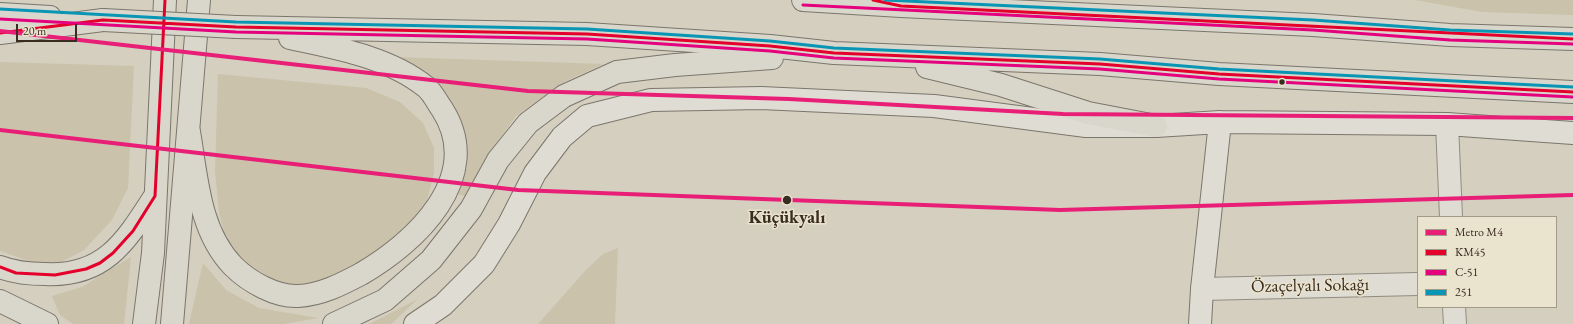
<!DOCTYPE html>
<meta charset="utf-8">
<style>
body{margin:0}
#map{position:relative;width:1573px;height:324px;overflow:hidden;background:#d4cfbe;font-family:"EB Garamond",serif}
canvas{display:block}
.legend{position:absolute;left:1417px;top:216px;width:140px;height:92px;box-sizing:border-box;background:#eae3ce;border:1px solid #a49a89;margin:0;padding:5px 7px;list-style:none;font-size:12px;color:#3b2c21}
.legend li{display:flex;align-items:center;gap:8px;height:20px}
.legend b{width:20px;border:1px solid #a49a89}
.scale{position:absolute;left:16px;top:24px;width:61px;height:18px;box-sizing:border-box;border:2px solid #3b2c21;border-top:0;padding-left:5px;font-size:12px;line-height:14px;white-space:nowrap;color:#3b2c21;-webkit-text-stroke:3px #eae3ce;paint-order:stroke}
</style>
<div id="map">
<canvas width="1573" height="324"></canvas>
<ul class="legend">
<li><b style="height:5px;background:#e91e76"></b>Metro M4</li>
<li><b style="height:5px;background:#e4002b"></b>KM45</li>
<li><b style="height:5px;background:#e5007d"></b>C-51</li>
<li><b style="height:5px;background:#0996b4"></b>251</li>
</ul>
<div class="scale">20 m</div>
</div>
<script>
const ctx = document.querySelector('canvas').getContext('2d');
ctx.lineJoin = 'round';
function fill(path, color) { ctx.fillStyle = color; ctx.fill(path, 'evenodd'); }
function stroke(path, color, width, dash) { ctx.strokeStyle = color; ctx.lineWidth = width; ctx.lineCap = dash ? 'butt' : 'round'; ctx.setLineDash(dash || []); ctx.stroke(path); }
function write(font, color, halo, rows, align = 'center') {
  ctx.font = font + ' "EB Garamond",serif'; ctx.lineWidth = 3; ctx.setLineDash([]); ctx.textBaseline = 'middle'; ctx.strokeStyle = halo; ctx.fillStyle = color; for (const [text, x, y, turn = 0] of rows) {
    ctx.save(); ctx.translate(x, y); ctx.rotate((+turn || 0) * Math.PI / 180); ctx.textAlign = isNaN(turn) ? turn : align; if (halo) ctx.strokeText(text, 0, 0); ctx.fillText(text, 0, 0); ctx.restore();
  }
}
const green = new Path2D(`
 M1415 0H1573V15L1482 12Z
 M397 57 603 64 564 82 516 116 488 155 469 197 457 194 462 160Z
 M0 62 134 66 128 188 112 220 84 250 54 266 32 262 0 251Z
 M218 74 366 88 400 102 423 123 434 148V173L427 201 400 237 364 261 313 284H283L247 266 227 242 219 213 215 171Z
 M618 248 615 324H538L586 270 603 254Z
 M131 257 124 324H73L60 315 52 296 82 287Z
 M203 263 226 290 259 308 318 318 284 324H189Z
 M418 299 391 324H368L371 323Z`);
const street = new Path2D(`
 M1447 124 1451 217
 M1202 289 1418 284
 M1454 307 1455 324`);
const secondary = new Path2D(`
 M415 324 443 305 484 264 509 224 535 173 562 137 587 116 651 100 761 98 934 106 1086 126H1156L1220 122 1447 124 1573 133
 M1200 324 1202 289 1220 122`);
const primary = new Path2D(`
 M144 324 153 253 165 0
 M172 324 199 0`);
const highway = new Path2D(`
 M803 0 901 6 1313 25 1450 35 1573 39
 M0 14 50 17
 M236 27 587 34 770 46 834 53 1100 64 1219 74 1573 92
 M0 33 103 20
 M927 67 1001 85 1088 113 1156 126
 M189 132C197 178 199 231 233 266 249 282 276 297 298 296 321 295 342 284 361 274 415 243 486 177 442 109 437 102 433 93 426 87 389 57 336 48 290 38
 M0 267C15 273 29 274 45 274 105 277 126 241 155 196
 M0 301 47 324
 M334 324 385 300 431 260 471 209 498 160 528 123 564 96 617 72 675 65 772 58`);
const highwayBridge = new Path2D(`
 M103 20 236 27`);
const bus1 = new Path2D(`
 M873 0 901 6 1573 39
 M0 33 103 20 236 27 587 34 770 46 834 53 1100 64 1219 74 1573 92
 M0 267 16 273 55 275 86 269 100 263 113 253 133 231 155 196 165 0`);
const bus2 = new Path2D(`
 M803 5 1313 30 1450 40 1573 44
 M0 19 236 32 587 39 770 51 834 58 1100 69 1219 79 1573 97`);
const bus3 = new Path2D(`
 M885 0 1313 20 1450 30 1573 34
 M0 9 236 22 587 29 770 41 834 48 1100 59 1219 69 1573 87`);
const metro1 = new Path2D(`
 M0 31 528 91 789 99 1063 114 1573 118
 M0 130 518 190 1060 210 1573 195`);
const markers = [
 [1282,82,3.5,"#3b2c21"],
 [787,200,5,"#3b2c21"]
];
const stopNames = [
 ["Küçükyalı",787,218]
];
const streetNames = [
 ["Özaçelyalı Sokağı",1310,286,-1]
];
fill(green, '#cac2ab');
stroke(street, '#918c82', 24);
stroke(secondary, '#7b766c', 24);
stroke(primary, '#7b766c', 24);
stroke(highway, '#7b766c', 24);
stroke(street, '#dfdcd3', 22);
stroke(secondary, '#dfdcd3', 22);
stroke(primary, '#d9d6cc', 22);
stroke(highway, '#d9d6cc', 22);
stroke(highwayBridge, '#7b766c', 24, []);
stroke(highwayBridge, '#d9d6cc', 22);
stroke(bus1, '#e4002b', 3);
stroke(bus2, '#e5007d', 3);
stroke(bus3, '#0996b4', 3);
stroke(metro1, '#e91e76', 4);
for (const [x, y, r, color] of markers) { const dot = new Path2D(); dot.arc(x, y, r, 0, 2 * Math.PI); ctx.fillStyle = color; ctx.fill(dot); stroke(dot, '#eae3ce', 1.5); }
write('bold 18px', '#3b2c21', '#eae3ce', stopNames);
write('18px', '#3b2c21', '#eae3ce', streetNames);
</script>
